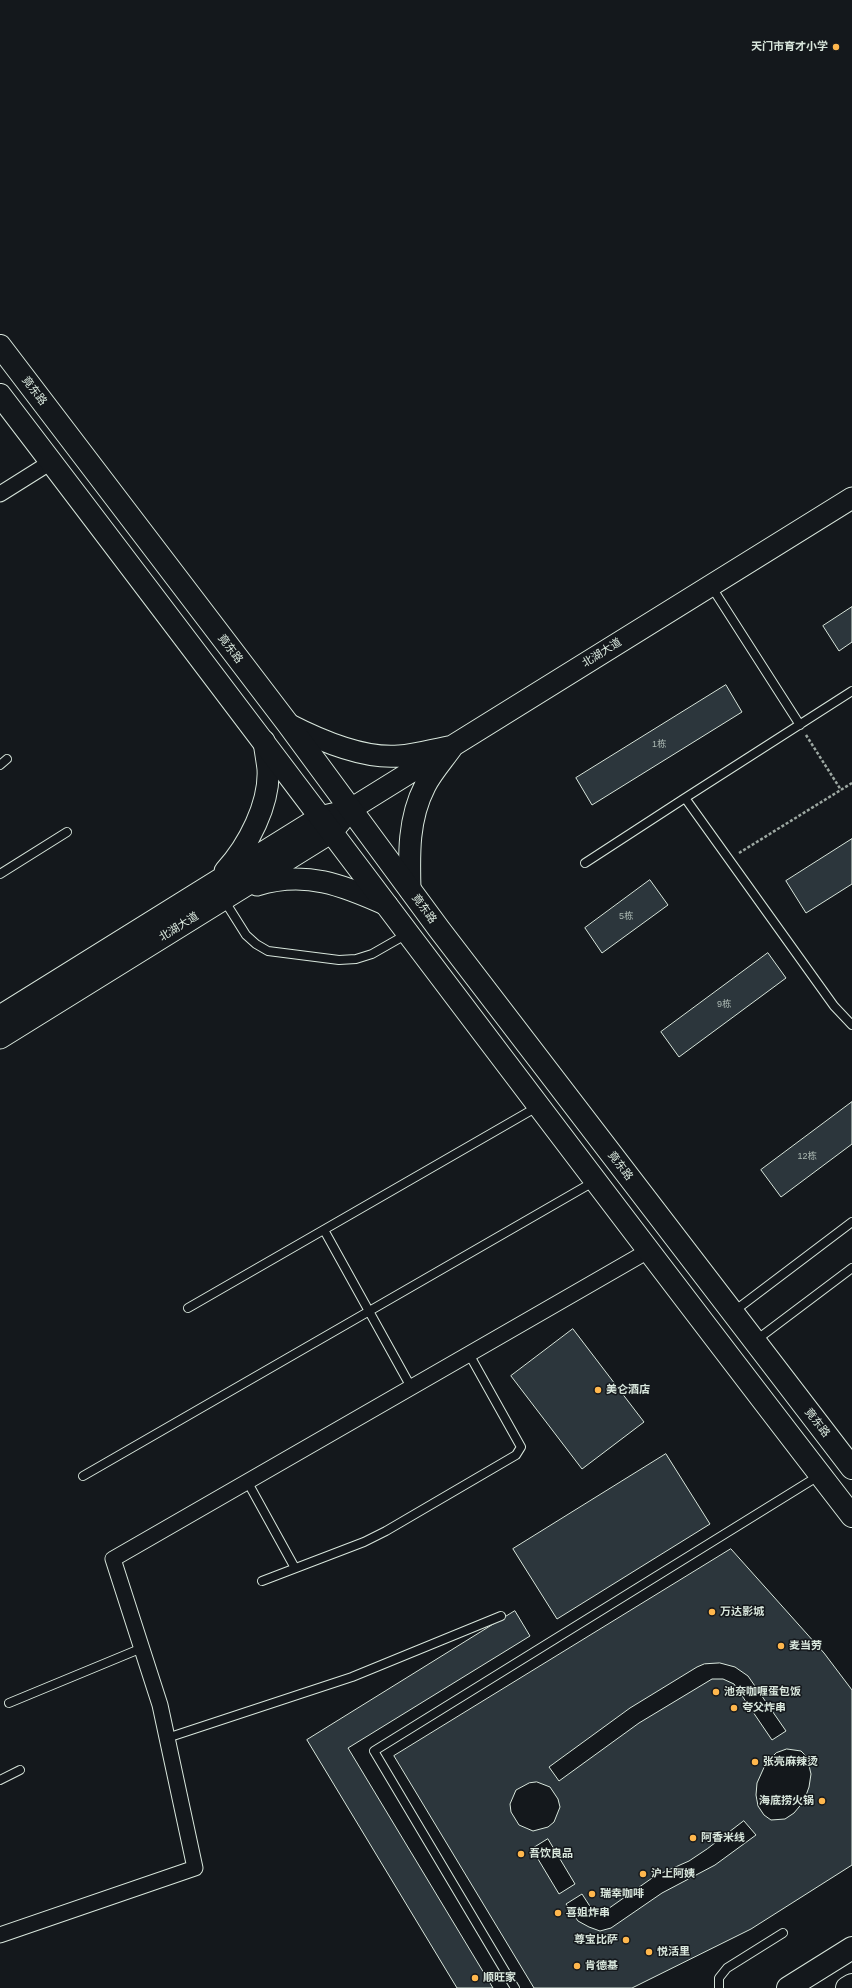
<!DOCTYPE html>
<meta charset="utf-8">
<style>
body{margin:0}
canvas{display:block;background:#14181c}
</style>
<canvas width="852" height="1988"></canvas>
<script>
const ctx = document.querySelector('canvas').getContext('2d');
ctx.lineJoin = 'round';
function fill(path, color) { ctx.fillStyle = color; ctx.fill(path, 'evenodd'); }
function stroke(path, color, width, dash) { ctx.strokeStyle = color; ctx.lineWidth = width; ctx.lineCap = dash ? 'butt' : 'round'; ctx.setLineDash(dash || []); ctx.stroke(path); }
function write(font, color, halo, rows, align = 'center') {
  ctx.font = font + ' Arial,"Noto Sans SC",sans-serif'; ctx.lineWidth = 3; ctx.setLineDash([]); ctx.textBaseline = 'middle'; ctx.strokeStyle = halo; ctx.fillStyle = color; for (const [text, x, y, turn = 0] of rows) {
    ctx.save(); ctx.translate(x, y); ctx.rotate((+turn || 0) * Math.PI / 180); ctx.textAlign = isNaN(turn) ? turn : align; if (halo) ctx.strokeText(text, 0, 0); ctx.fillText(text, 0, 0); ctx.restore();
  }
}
const building = new Path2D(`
 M852 607V642L839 651 823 626Z
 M726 685 742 712 592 805 576 778Z
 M852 839V884L806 913 786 881Z
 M650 880 668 905 602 953 585 928Z
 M768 953 786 978 679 1057 661 1032Z
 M852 1102V1144L781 1197 761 1170Z
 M573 1329 644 1422 582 1469 511 1376Z
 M666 1454 710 1524 557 1619 513 1549Z
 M731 1549 824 1653 852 1690V1865L751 1929 632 1988H534L394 1756ZM720 1663 735 1667 748 1676 786 1731 772 1740 734 1684 723 1679H712L639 1723 559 1781 549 1767 630 1708 697 1667 704 1664ZM787 1749 801 1751 807 1757 811 1774 809 1787 804 1801 794 1813 785 1819 771 1820 764 1815 758 1806 756 1795 757 1783 766 1763 776 1753ZM537 1782 550 1787 558 1799 560 1807 554 1822 548 1827 533 1831 519 1825 511 1812 510 1804 516 1790 529 1783ZM744 1821 756 1835 715 1865 662 1893 611 1928 600 1931 589 1927 578 1921 566 1904 582 1894 593 1911 596 1913 605 1911 655 1876 689 1861 707 1849ZM548 1839 575 1884 559 1894 532 1849Z
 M515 1611 530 1636 348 1748 493 1988H457L307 1740Z`);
const path = new Path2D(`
 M806 735 841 790
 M739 853 852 783`);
const lane = new Path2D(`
 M711 586 800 725
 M852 691 685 798 834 1006 852 1025
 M0 765 7 759
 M585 863 685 798
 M0 874 67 832
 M224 900 246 935 256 944 268 951 339 960 356 959 372 954 407 934
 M324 1230 411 1387
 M188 1308 537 1107
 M733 1312 852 1222
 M755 1341 852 1268
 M83 1476 595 1181
 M247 1481 295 1568
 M262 1581 364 1542 386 1531 516 1455 521 1447 469 1354
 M9 1703 142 1648
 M167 1738 352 1677 501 1616
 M0 1780 20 1770
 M515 1988 374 1751 820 1475
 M719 1988V1978L727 1968 783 1933`);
const street = new Path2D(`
 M0 494 51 462
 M0 1935 195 1868 160 1705 113 1559 648 1251`);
const secondary = new Path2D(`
 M288 724C319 740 364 759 399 756 417 755 435 749 453 746 444 759 432 772 425 786 408 819 409 854 410 890
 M225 871C248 846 270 804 268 769 267 760 265 750 264 741
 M257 885C305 870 343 885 387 905
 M0 1016 320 817 337 813
 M0 1038 332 832 351 809 852 498`);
const primary = new Path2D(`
 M0 346 288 724 439 929 852 1468
 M0 395C285 768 565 1145 852 1516
 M788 1988 852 1948
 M847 1988 852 1985`);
const markers = [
 [836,47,4,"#ffb74d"],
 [598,1390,4,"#ffb74d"],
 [712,1612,4,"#ffb74d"],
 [781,1646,4,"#ffb74d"],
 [716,1692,4,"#ffb74d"],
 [734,1708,4,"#ffb74d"],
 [755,1762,4,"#ffb74d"],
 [822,1801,4,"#ffb74d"],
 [693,1838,4,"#ffb74d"],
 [521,1854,4,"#ffb74d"],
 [643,1874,4,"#ffb74d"],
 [592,1894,4,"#ffb74d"],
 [558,1913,4,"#ffb74d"],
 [626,1940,4,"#ffb74d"],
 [649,1952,4,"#ffb74d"],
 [577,1966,4,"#ffb74d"],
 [475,1978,4,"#ffb74d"]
];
const numberNames = [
 ["1栋",659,745],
 ["5栋",626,917],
 ["9栋",724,1005],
 ["12栋",807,1157]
];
const poiNames = [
 ["天门市育才小学",828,47,"right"],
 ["美仑酒店",606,1390],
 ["万达影城",720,1612],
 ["麦当劳",789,1646],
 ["池奈咖喱蛋包饭",724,1692],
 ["夸父炸串",742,1708],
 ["张亮麻辣烫",763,1762],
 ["海底捞火锅",814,1801,"right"],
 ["阿香米线",701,1838],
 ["吾饮良品",529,1854],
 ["沪上阿姨",651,1874],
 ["瑞幸咖啡",600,1894],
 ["喜姐炸串",566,1913],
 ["尊宝比萨",618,1940,"right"],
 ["悦活里",657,1952],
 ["肯德基",585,1966],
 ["顺旺家",483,1978]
];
const streetNames = [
 ["竟东路",34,391,53],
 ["竟东路",230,649,53],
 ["北湖大道",602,653,-32],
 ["竟东路",424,909,54],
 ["北湖大道",179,927,-32],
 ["竟东路",620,1166,53],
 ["竟东路",817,1423,52]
];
fill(building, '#2c363c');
stroke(building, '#d8e6dc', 1);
stroke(lane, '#d8e6dc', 10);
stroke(street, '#d8e6dc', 17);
stroke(secondary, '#d8e6dc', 23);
stroke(primary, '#d8e6dc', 24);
stroke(path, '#9da8a2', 2.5, [3, 2]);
stroke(lane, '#14181c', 8);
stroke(street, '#14181c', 15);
stroke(secondary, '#14181c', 21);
stroke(primary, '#14181c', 22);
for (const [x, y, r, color] of markers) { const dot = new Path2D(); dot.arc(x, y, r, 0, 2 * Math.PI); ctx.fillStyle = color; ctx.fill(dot); stroke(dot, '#14181c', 1.5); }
write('9px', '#adbab4', null, numberNames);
write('bold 11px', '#d8e6dc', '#14181c', poiNames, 'left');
write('11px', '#d8e6dc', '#14181c', streetNames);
</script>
